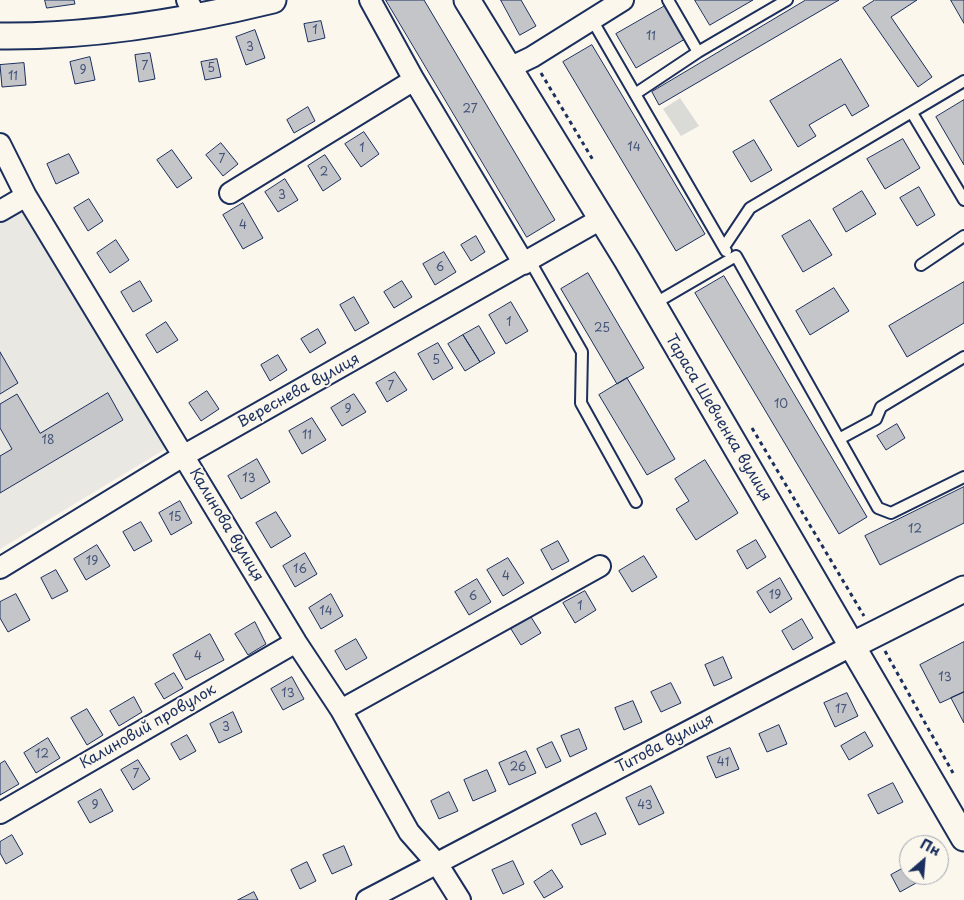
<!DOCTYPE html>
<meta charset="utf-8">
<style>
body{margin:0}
#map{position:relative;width:964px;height:900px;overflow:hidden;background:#fbf7ec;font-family:"Playpen Sans",sans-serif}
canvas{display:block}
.north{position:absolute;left:899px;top:835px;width:50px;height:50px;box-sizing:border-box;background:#fbf7ec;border:1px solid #a1a7b3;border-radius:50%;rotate:27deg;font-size:14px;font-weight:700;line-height:20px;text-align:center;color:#1b2f5e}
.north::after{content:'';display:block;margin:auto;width:18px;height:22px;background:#1b2f5e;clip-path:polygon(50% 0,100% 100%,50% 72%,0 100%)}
</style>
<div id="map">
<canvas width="964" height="900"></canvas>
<div class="north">Пн</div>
</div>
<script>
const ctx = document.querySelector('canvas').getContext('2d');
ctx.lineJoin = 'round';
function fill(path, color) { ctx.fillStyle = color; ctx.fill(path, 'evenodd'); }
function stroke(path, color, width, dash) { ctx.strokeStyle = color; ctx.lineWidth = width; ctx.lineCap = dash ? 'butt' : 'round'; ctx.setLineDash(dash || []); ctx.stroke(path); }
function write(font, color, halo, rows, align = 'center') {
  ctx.font = font + ' "Playpen Sans",sans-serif'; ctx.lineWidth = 4; ctx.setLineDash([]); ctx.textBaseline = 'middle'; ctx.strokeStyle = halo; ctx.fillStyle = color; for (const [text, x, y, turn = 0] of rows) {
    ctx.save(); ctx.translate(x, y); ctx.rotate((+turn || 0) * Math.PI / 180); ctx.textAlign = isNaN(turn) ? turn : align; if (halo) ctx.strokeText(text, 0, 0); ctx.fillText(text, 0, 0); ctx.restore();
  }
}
const built = new Path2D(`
 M20 206 167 448 0 549V218Z`);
const green = new Path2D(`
 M680 98 699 126 681 136 663 109Z`);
const building = new Path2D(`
 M45 0H74L75 4 47 8Z
 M386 0H424L555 220 527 237Z
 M501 0H521L536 26 520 35Z
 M695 0H753L710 25Z
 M806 0H839L659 105 652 92Z
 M875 0H917L891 17 932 77 918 87 863 8Z
 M951 0H964V23Z
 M665 6 685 39 636 68 616 34Z
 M321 21 325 38 308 42 304 24Z
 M255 30 265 58 246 65 236 37Z
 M592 45 705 234 676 251 563 62Z
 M150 53 155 79 139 82 135 55Z
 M90 57 95 80 75 84 70 62Z
 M217 59 221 77 205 80 201 62Z
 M841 59 869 106 852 116 845 104 809 125 816 136 798 147 770 101Z
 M24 63 26 85 2 87 0 65Z
 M964 100V165L936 117Z
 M308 107 315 121 294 133 287 120Z
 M364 132 379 154 361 167 345 144Z
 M903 139 920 168 885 189 867 159Z
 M754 140 772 170 751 182 733 152Z
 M221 143 238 164 223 176 206 155Z
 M172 150 192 178 177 188 157 160Z
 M69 154 79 173 56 184 47 164Z
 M325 155 341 179 323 191 308 166Z
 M285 179 298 200 278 212 265 192Z
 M919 187 935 215 917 226 900 198Z
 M862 191 876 214 846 232 833 209Z
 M89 199 103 221 88 231 74 208Z
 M243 203 263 238 243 249 223 215Z
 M810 220 832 255 803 272 782 236Z
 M476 236 485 252 471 261 461 245Z
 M116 240 129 260 110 273 97 253Z
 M444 252 456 272 435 285 423 264Z
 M588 273 644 368 617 384 561 289Z
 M724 276 867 517 839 534 695 293Z
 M140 281 152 301 133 312 121 292Z
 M402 281 412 297 394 308 384 292Z
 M964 282V323L907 357 889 326Z
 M834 288 849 311 810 335 796 311Z
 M354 297 369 323 355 331 340 305Z
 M511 302 528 331 506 344 489 315Z
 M166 322 178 340 157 353 146 335Z
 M479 326 495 353 480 362 463 335Z
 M318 329 326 343 310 353 301 339Z
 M463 335 480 362 465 371 448 344Z
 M438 343 453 368 433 380 418 354Z
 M0 352 18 383 0 394Z
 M278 355 287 370 270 381 261 365Z
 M395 372 407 390 387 402 376 383Z
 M627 378 675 459 647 475 599 395Z
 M207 391 219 409 201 421 189 403Z
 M108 393 123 420 0 493V456L12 449 0 428V404L17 394 40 433Z
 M354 394 366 412 342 426 331 408Z
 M312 418 326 440 302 454 289 431Z
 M897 424 905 438 886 450 877 436Z
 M257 459 270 482 241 499 228 476Z
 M705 460 738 513 696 540 676 509 689 501 675 479Z
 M964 487V523L880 565 865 536Z
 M180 501 192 523 171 535 159 513Z
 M276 512 291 536 271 548 256 523Z
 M141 522 152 541 134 551 123 532Z
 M756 540 766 557 747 569 737 551Z
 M558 541 569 561 552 570 541 550Z
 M97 545 110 566 86 580 74 559Z
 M305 553 317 574 295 587 283 566Z
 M644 556 657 577 632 592 619 571Z
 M508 558 524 583 503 596 487 570Z
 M56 570 68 591 52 599 41 578Z
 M780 578 792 599 770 613 757 592Z
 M477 579 491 602 469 615 455 592Z
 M585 591 596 610 575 623 563 603Z
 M16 594 30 620 8 632 0 618V602Z
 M331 594 343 616 321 629 309 608Z
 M531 617 541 633 521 645 511 629Z
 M802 619 813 638 793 650 782 631Z
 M255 622 266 644 248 655 235 634Z
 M210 634 224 660 186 680 173 655Z
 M356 639 367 658 346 670 335 651Z
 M964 642V692L940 703 920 665Z
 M723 657 732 678 714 686 705 665Z
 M174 673 183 688 164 699 155 684Z
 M292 677 304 699 283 710 271 689Z
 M671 683 681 703 661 712 651 692Z
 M964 692V723L951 698Z
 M847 693 858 716 835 727 824 703Z
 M134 697 142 712 119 726 110 711Z
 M633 701 642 722 624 730 615 708Z
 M87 709 103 735 87 745 71 718Z
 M233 712 242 732 219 743 210 724Z
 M779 725 787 744 767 752 759 734Z
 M579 729 587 749 570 757 561 736Z
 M865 732 873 746 849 760 841 746Z
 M187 735 196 751 180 760 171 744Z
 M48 738 60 758 36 773 24 753Z
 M552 742 561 761 546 768 537 749Z
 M730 748 739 769 716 778 707 757Z
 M526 751 536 773 509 785 499 763Z
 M138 760 150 779 133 790 121 770Z
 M5 761 19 784 0 795V764Z
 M487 770 496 791 473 801 464 780Z
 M893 783 903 802 878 814 868 795Z
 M651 786 664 813 639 825 626 798Z
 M101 789 113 811 90 823 78 802Z
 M449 792 458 811 439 819 431 801Z
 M596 813 606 834 581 845 572 825Z
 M12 835 23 854 6 864 0 853V842Z
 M344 846 352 865 332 874 323 855Z
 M513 861 524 884 503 894 492 870Z
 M307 862 316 881 300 889 291 870Z
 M909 865V875H924L925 878 900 892 891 875Z
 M552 870 563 887 544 898 534 882Z
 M254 892 258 900H238Z`);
const path = new Path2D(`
 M541 73 593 160
 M752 428 864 616
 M885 651 953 773`);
const service = new Path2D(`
 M668 0 698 52
 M591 18 726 251
 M635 94 698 52 787 0
 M912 113 964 200
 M724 247 750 208 964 81
 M530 261 582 352 581 403 636 502
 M921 265 964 236
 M652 305 736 256 878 508 891 513 964 477
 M839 439 876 419 881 407 964 357`);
const minor = new Path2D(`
 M187 0 196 16
 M370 0 414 80 524 264
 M509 68 532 57 623 0
 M0 144 26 196 296 642 341 710 409 832 438 865 460 900
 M230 193 414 80
 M0 211 26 196
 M0 568 183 456 601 219
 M341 710 600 566
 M0 813 296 642
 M367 900 853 645`);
const tertiary = new Path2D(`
 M467 0 627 260 964 838
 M0 36C92 37 183 22 273 0
 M853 645 964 589`);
const numberNames = [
 ["1",315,31],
 ["11",651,37],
 ["3",250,48],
 ["7",145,67],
 ["5",211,69],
 ["9",83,71],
 ["11",13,77],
 ["27",470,110],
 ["14",634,148],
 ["1",362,149],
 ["7",222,160],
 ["2",324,173],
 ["3",282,196],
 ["4",243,226],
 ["6",440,268],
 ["1",509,323],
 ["25",602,329],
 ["5",436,361],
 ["7",391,387],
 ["10",781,405],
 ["9",348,410],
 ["11",307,436],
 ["18",48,441],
 ["13",249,479],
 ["15",175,518],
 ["12",915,530],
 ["19",92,562],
 ["16",300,570],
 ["4",506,577],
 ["19",775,596],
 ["6",473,597],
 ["1",580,607],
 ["14",326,612],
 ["4",198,657],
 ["13",945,678],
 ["13",288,694],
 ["17",841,710],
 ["3",226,728],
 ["12",42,755],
 ["41",723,763],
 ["26",518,768],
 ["7",136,775],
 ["9",95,806],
 ["43",645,806]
];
const streetNames = [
 ["Вереснева вулиця",299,391,-29],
 ["Тараса Шевченка вулиця",718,418,59],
 ["Калинова вулиця",226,525,59],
 ["Калиновий провулок",148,727,-30],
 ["Титова вулиця",665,744,-28]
];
fill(built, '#eae8e2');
fill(green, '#dadad7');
fill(building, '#c3c5c9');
stroke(building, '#1b2f5e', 1);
stroke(service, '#1b2f5e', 14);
stroke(minor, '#1b2f5e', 24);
stroke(tertiary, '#1b2f5e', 29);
stroke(path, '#1b2f5e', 3, [4, 4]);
stroke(service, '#fbf7ec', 10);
stroke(minor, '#fbf7ec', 20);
stroke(tertiary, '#fbf7ec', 25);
write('12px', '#455479', null, numberNames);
write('15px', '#1b2f5e', '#fbf7ec', streetNames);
</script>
